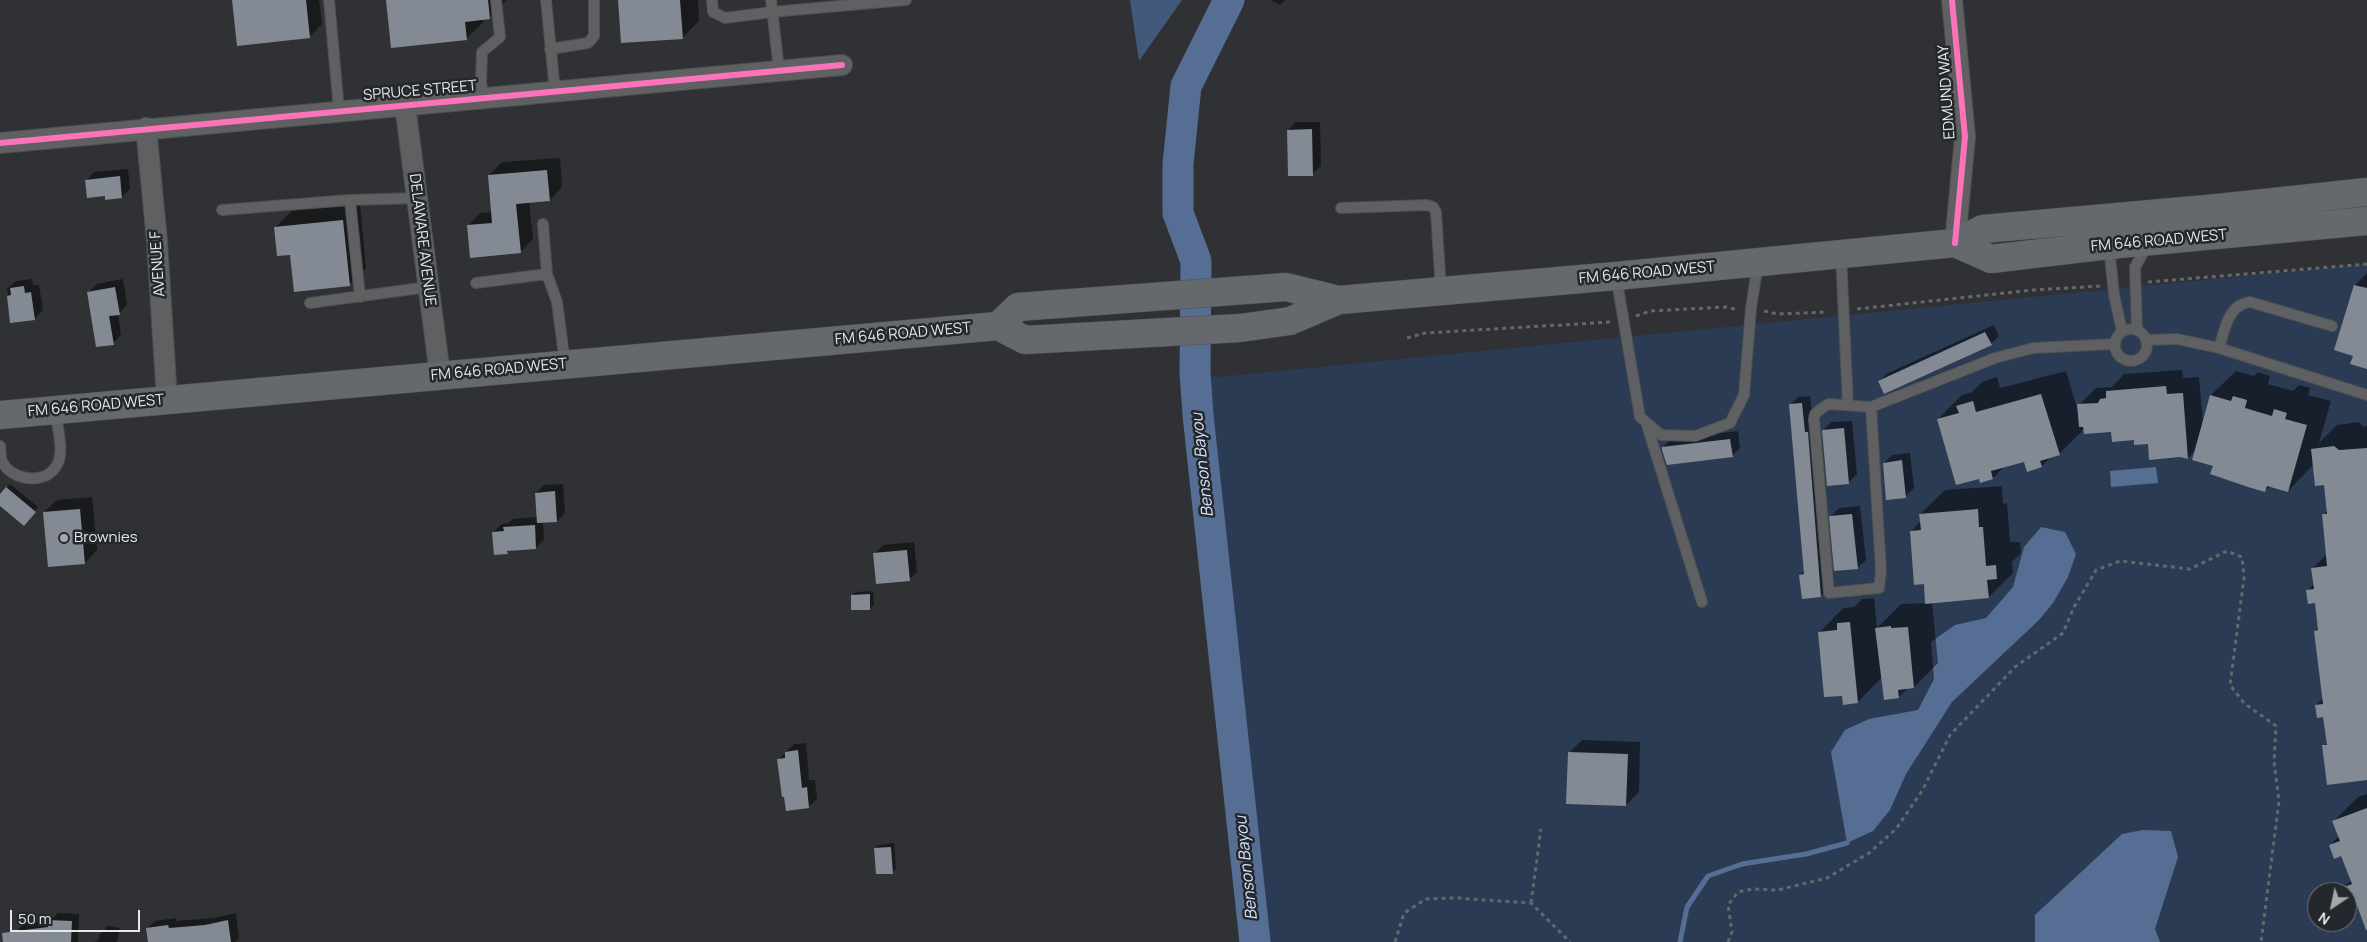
<!DOCTYPE html>
<style>
body{margin:0}
#map{position:relative;width:2367px;height:942px;overflow:hidden;background:#2f3134;font-family:Manrope,sans-serif}
canvas{display:block}
.north{position:absolute;left:2307px;top:882px;width:50px;height:50px;box-sizing:border-box;background:#24272b;border:1px solid #717477;border-radius:50%;rotate:214deg;font-size:14px;font-weight:700;line-height:20px;text-align:center;color:#e5e7ea}
.north::after{content:'';display:block;margin:auto;width:18px;height:22px;background:#a5a7aa;clip-path:polygon(50% 0,100% 100%,50% 72%,0 100%)}
.scale{position:absolute;left:10px;top:910px;width:130px;height:22px;box-sizing:border-box;border:2px solid #e5e7ea;border-top:0;padding-left:6px;font-size:15px;line-height:18px;white-space:nowrap;color:#e5e7ea;-webkit-text-stroke:4px #24272b;paint-order:stroke}
</style>
<div id="map">
<canvas width="2367" height="942"></canvas>
<div class="north">N</div>
<div class="scale">50 m</div>
</div>
<script>
const ctx = document.querySelector('canvas').getContext('2d');
ctx.lineJoin = 'round';
function fill(path, color) { ctx.fillStyle = color; ctx.fill(path, 'evenodd'); }
function stroke(path, color, width, dash) { ctx.strokeStyle = color; ctx.lineWidth = width; ctx.lineCap = dash ? 'butt' : 'round'; ctx.setLineDash(dash || []); ctx.stroke(path); }
function write(font, color, halo, rows, align = 'center') {
  ctx.font = font + ' Manrope,sans-serif'; ctx.lineWidth = 5; ctx.setLineDash([]); ctx.textBaseline = 'middle'; ctx.strokeStyle = halo; ctx.fillStyle = color; for (const [text, x, y, turn = 0] of rows) {
    ctx.save(); ctx.translate(x, y); ctx.rotate((+turn || 0) * Math.PI / 180); ctx.textAlign = isNaN(turn) ? turn : align; if (halo) ctx.strokeText(text, 0, 0); ctx.fillText(text, 0, 0); ctx.restore();
  }
}
const green = new Path2D(`
 M2367 264V942H1259L1197 379ZM2317 892H2347V922H2317Z`);
const forest = new Path2D(`
 M1130 0H1182L1139 61Z`);
const water = new Path2D(`
 M2156 467 2158 483 2111 487 2110 471Z
 M2041 527 2065 532 2076 554 2068 577 2053 603 2039 620 1952 702 1906 774 1890 810 1873 831 1847 843 1831 752 1845 730 1869 719 1918 710 1934 679 1931 642 1955 625 1986 618 2013 587 2024 547Z
 M2143 830 2171 831 2178 857 2155 929 2160 942H2035V915L2122 834Z`);
const shadow = new Path2D(`
 M233 0H319L322 24 309 37Z
 M387 0H506V1L489 18 483 19V22L466 39Z
 M619 0H698L699 21 682 38Z
 M1271 0H1285L1280 5Z
 M1296 122H1320L1321 166 1312 174 1288 130Z
 M560 158 562 187 550 200 529 202 533 239 520 252 468 226 480 213 493 212 489 175 502 162Z
 M128 169 130 189 122 197 106 195 86 181 94 172Z
 M360 204 366 268 349 285 291 254 275 228 292 211Z
 M2367 273V368L2354 355 2336 350 2355 285Z
 M32 279 33 285H39L43 310 35 318 12 321 7 289 16 281Z
 M123 279 127 305 118 314 121 335 113 343 89 292 97 284Z
 M1994 325 1999 336 1991 344 1879 381 1888 373Z
 M2182 370 2183 378 2199 377 2203 423 2211 395 2236 371 2254 376 2258 372 2270 376 2268 384 2293 391 2299 385 2310 388 2308 395 2331 401 2319 443 2337 425 2359 422 2363 427 2367 426V778L2324 746 2328 742 2324 716 2316 705 2323 698 2315 631 2319 627 2316 602 2307 591 2314 584 2313 568 2327 554 2323 515 2328 510 2325 484 2314 464 2288 491 2270 486 2265 491 2214 465 2196 450 2188 458 2112 431 2085 428 2059 454 2052 456 2042 466 2025 460 2005 466 1993 478 1981 481 1938 419 1962 395 1972 392 1982 382 1997 377 2000 388 2066 371 2078 411 2079 405 2096 388 2112 387 2124 374Z
 M1810 396 1829 588 1820 596 1800 575 1805 570 1790 405 1798 397Z
 M1852 421 1857 474 1849 482 1823 431 1831 422Z
 M1738 431 1740 448 1732 456 1663 447 1671 439Z
 M1910 453 1914 488 1905 497 1884 463 1892 455Z
 M10 484 38 507 28 520 0 504V496Z
 M563 484 565 513 557 521 543 522 544 539 536 548 511 549 507 553 493 532 502 524 508 523 513 519 538 517 536 493 544 485Z
 M2002 486 2003 504 2007 503 2010 542H2020L2021 553 2012 562 2013 573 1989 597 1932 602 1938 663 1914 687 1908 688 1899 697 1882 677 1858 702 1843 694 1819 633 1843 608 1854 607 1862 599 1874 598 1877 628 1901 604 1927 603 1925 582 1911 531 1921 521 1920 514 1945 490Z
 M92 497 97 550 85 563 44 512 57 500Z
 M1860 506 1866 560 1857 568 1831 516 1839 508Z
 M914 542 917 572 909 580 875 553 883 545Z
 M873 591 874 605 870 608 852 595 856 592Z
 M1582 740 1640 742 1639 792 1626 805 1569 753Z
 M806 743 809 780H815L817 799 808 807 785 796 779 759 794 744Z
 M2367 794V920L2356 902 2349 904 2347 892 2343 888 2352 880 2342 855 2330 845 2339 836 2334 821 2358 797Z
 M894 843 896 869 892 873 875 848 879 845Z
 M58 913 79 914 78 942H17L16 932 24 924 50 921Z
 M236 913 239 938 235 942H149L147 929 155 921 176 918V921L214 918Z
 M108 926 120 928 117 942H94L98 941 100 934Z`);
const stream = new Path2D(`
 M1680 942 1687 907 1708 876 1742 864 1806 854 1847 843`);
const river = new Path2D(`
 M1229 0 1186 86 1178 164V213L1196 261 1195 372 1198 415 1255 942`);
const building = new Path2D(`
 M232 0H306L310 38 237 46Z
 M386 0H488L490 19 465 22 467 40 391 48Z
 M618 0H680L683 39 621 43Z
 M1312 129 1313 176H1288L1287 130Z
 M547 170 550 201 516 204 521 253 470 258 467 225 492 223 488 175Z
 M120 176 122 198 105 200V196L87 198 85 180Z
 M343 220 350 286 294 292 290 255 277 256 274 227Z
 M2354 285 2367 288V369L2350 364 2353 356 2334 350Z
 M24 286 25 293 31 292 35 320 10 323 7 296 11 295 10 288Z
 M115 287 120 315 109 316 114 345 96 347 87 292Z
 M1985 332 1992 345 1884 394 1878 381Z
 M2166 386 2167 394 2183 393 2188 459 2180 457 2149 460 2148 444 2134 445V440L2112 442 2111 432 2084 434 2083 427H2079L2077 404 2098 403 2100 399 2106 398V391Z
 M2041 394 2060 455 2040 461 2042 467 2027 472 2024 462 1991 471 1993 479 1980 483 1979 479 1956 485 1937 419 1959 413 1956 406 1973 401 1976 412Z
 M2210 395 2231 401 2233 396 2247 400 2245 408 2272 416 2274 409 2287 413 2285 419 2307 425 2288 492 2267 486 2265 492 2248 487 2210 474 2213 466 2192 460Z
 M1802 403 1805 432H1808L1821 597 1802 599 1799 575 1804 574 1789 404Z
 M1844 428 1849 484 1827 486 1822 430Z
 M1730 439 1733 457 1667 465 1662 450V447Z
 M2334 446 2339 450 2367 448V780L2327 785 2322 745H2327L2323 717 2317 718 2315 705 2323 704 2314 631 2318 630 2315 603 2308 604 2306 590 2314 589 2311 568 2327 566 2322 514H2327L2324 485 2315 486 2311 449Z
 M1902 460 1906 498 1886 500 1883 463Z
 M6 487 36 512 24 526 0 506V494Z
 M555 491 557 522 537 523 535 493Z
 M80 509 85 564 48 567 43 512Z
 M1978 509 1979 527H1983L1986 566 1996 565 1997 579 1987 580 1989 598 1925 604 1924 584 1914 585 1910 531 1921 530 1919 514Z
 M1852 514 1858 569 1834 571 1829 516Z
 M535 525 536 549 507 551 508 554 494 555 492 532 504 531 503 527Z
 M907 550 910 581 876 584 873 553Z
 M870 594V610H851V595Z
 M1850 622 1858 703 1843 705 1842 696 1824 697 1818 632 1837 630V623Z
 M1891 626V628L1908 627 1914 688 1898 690 1899 698 1884 700 1875 628Z
 M798 750 802 788 807 787 809 808 786 811 784 797H782L777 759 785 758V752Z
 M1568 752 1628 754 1626 806 1566 804Z
 M2367 808V930H2366L2356 903 2349 906 2347 892H2343L2342 888 2352 884 2341 856 2334 859 2329 845 2340 841 2332 821Z
 M891 847 893 874H876L874 848Z
 M48 920 72 921 71 942H3L2 933 48 927Z
 M228 920 231 942H148L146 928 168 925 169 928 205 925Z`);
const path = new Path2D(`
 M2148 282 2367 264
 M1857 309 2033 290 2100 286
 M1764 311 1778 314 1828 312
 M1636 316 1650 311 1726 307 1738 310
 M1407 338 1425 333 1611 322
 M1531 903 1541 829
 M1395 942 1404 913 1426 899 1456 898 1531 903 1570 942
 M1728 942 1732 932 1728 905 1738 892 1752 889 1778 890 1827 878 1869 853 1896 829 1922 791 1950 735 2015 667 2063 633 2074 607 2096 570 2120 561 2190 569 2227 551 2242 557 2244 578 2230 685 2244 703 2276 726 2274 762 2279 801 2261 942`);
const lane = new Path2D(`
 M329 0 339 110
 M546 0 555 91
 M712 0 713 12 725 18 772 12 906 0
 M771 0 779 70
 M550 49 588 43 594 36V0
 M484 98 481 83 482 52 500 37 496 0
 M350 200 417 198
 M1341 208 1427 205 1433 207 1436 212 1441 290
 M222 210 350 200 360 297
 M543 224 547 274 557 302 565 363
 M2109 246 2114 295 2122 331
 M1841 255 1848 405
 M1616 276 1640 417 1661 435 1695 436 1730 423 1744 395 1751 308 1758 263
 M476 283 547 274
 M310 303 428 287
 M2115 345a16 16 0 1 1 32 0a16 16 0 1 1-32 0Z
 M2137 330 2135 267 2146 248 2149 247
 M2146 340 2177 339 2219 348 2367 395
 M2219 348C2225 330 2227 305 2250 302L2332 326
 M1871 407 1881 571 1879 588 1829 593 1814 419 1815 414 1822 408 1829 404 1871 407 1995 358 2033 348 2114 344
 M1646 422 1702 602
 M0 446C1 450 0 457 2 461 10 480 43 485 55 468 66 455 57 426 55 411`);
const street = new Path2D(`
 M1952 0 1965 137 1955 243
 M405 105 440 375
 M146 128 157 241 167 400
 M0 143 842 65`);
const secondary = new Path2D(`
 M1955 243 1991 259 2109 245 2367 221
 M998 326 1018 307 1286 287 1339 300 1616 276 1955 243 1983 229 2218 208 2367 192
 M0 415 998 326 1025 340 1240 328 1290 321 1339 300`);
const cycleway = new Path2D(`
 M1952 0 1965 137 1955 243
 M0 143 842 65`);
const markers = [
 [64,538,5,"#a5a7aa"]
];
const streetNames = [
 ["SPRUCE STREET",420,91,-5],
 ["EDMUND WAY",1947,92,-94],
 ["DELAWARE AVENUE",422,240,83],
 ["FM 646 ROAD WEST",2159,241,-5],
 ["AVENUE F",158,264,-94],
 ["FM 646 ROAD WEST",1647,273,-5],
 ["FM 646 ROAD WEST",903,334,-5],
 ["FM 646 ROAD WEST",499,370,-5],
 ["FM 646 ROAD WEST",96,406,-5]
];
const poiNames = [
 ["Brownies",74,538]
];
const waterNames = [
 ["Benson Bayou",1203,465,-96],
 ["Benson Bayou",1247,868,-96]
];
fill(green, '#2b3b54');
fill(forest, '#43597b');
fill(water, '#576e94');
fill(shadow, '#0007');
stroke(stream, '#576e94', 5);
stroke(river, '#576e94', 31);
fill(building, '#838a94');
stroke(lane, '#4d4f51', 12);
stroke(street, '#4d4f51', 22);
stroke(secondary, '#4d4f51', 29);
stroke(path, '#656769', 3, [4, 4]);
stroke(lane, '#5f6061', 10);
stroke(street, '#5f6061', 20);
stroke(secondary, '#65686c', 28);
stroke(cycleway, '#fb73b8', 6);
for (const [x, y, r, color] of markers) { const dot = new Path2D(); dot.arc(x, y, r, 0, 2 * Math.PI); ctx.fillStyle = color; ctx.fill(dot); stroke(dot, '#24272b', 2); }
write('15px', '#e5e7ea', '#24272b', streetNames);
write('15px', '#e5e7ea', '#24272b', poiNames, 'left');
write('italic 16px', '#d3e4fe', '#24272b', waterNames);
</script>
